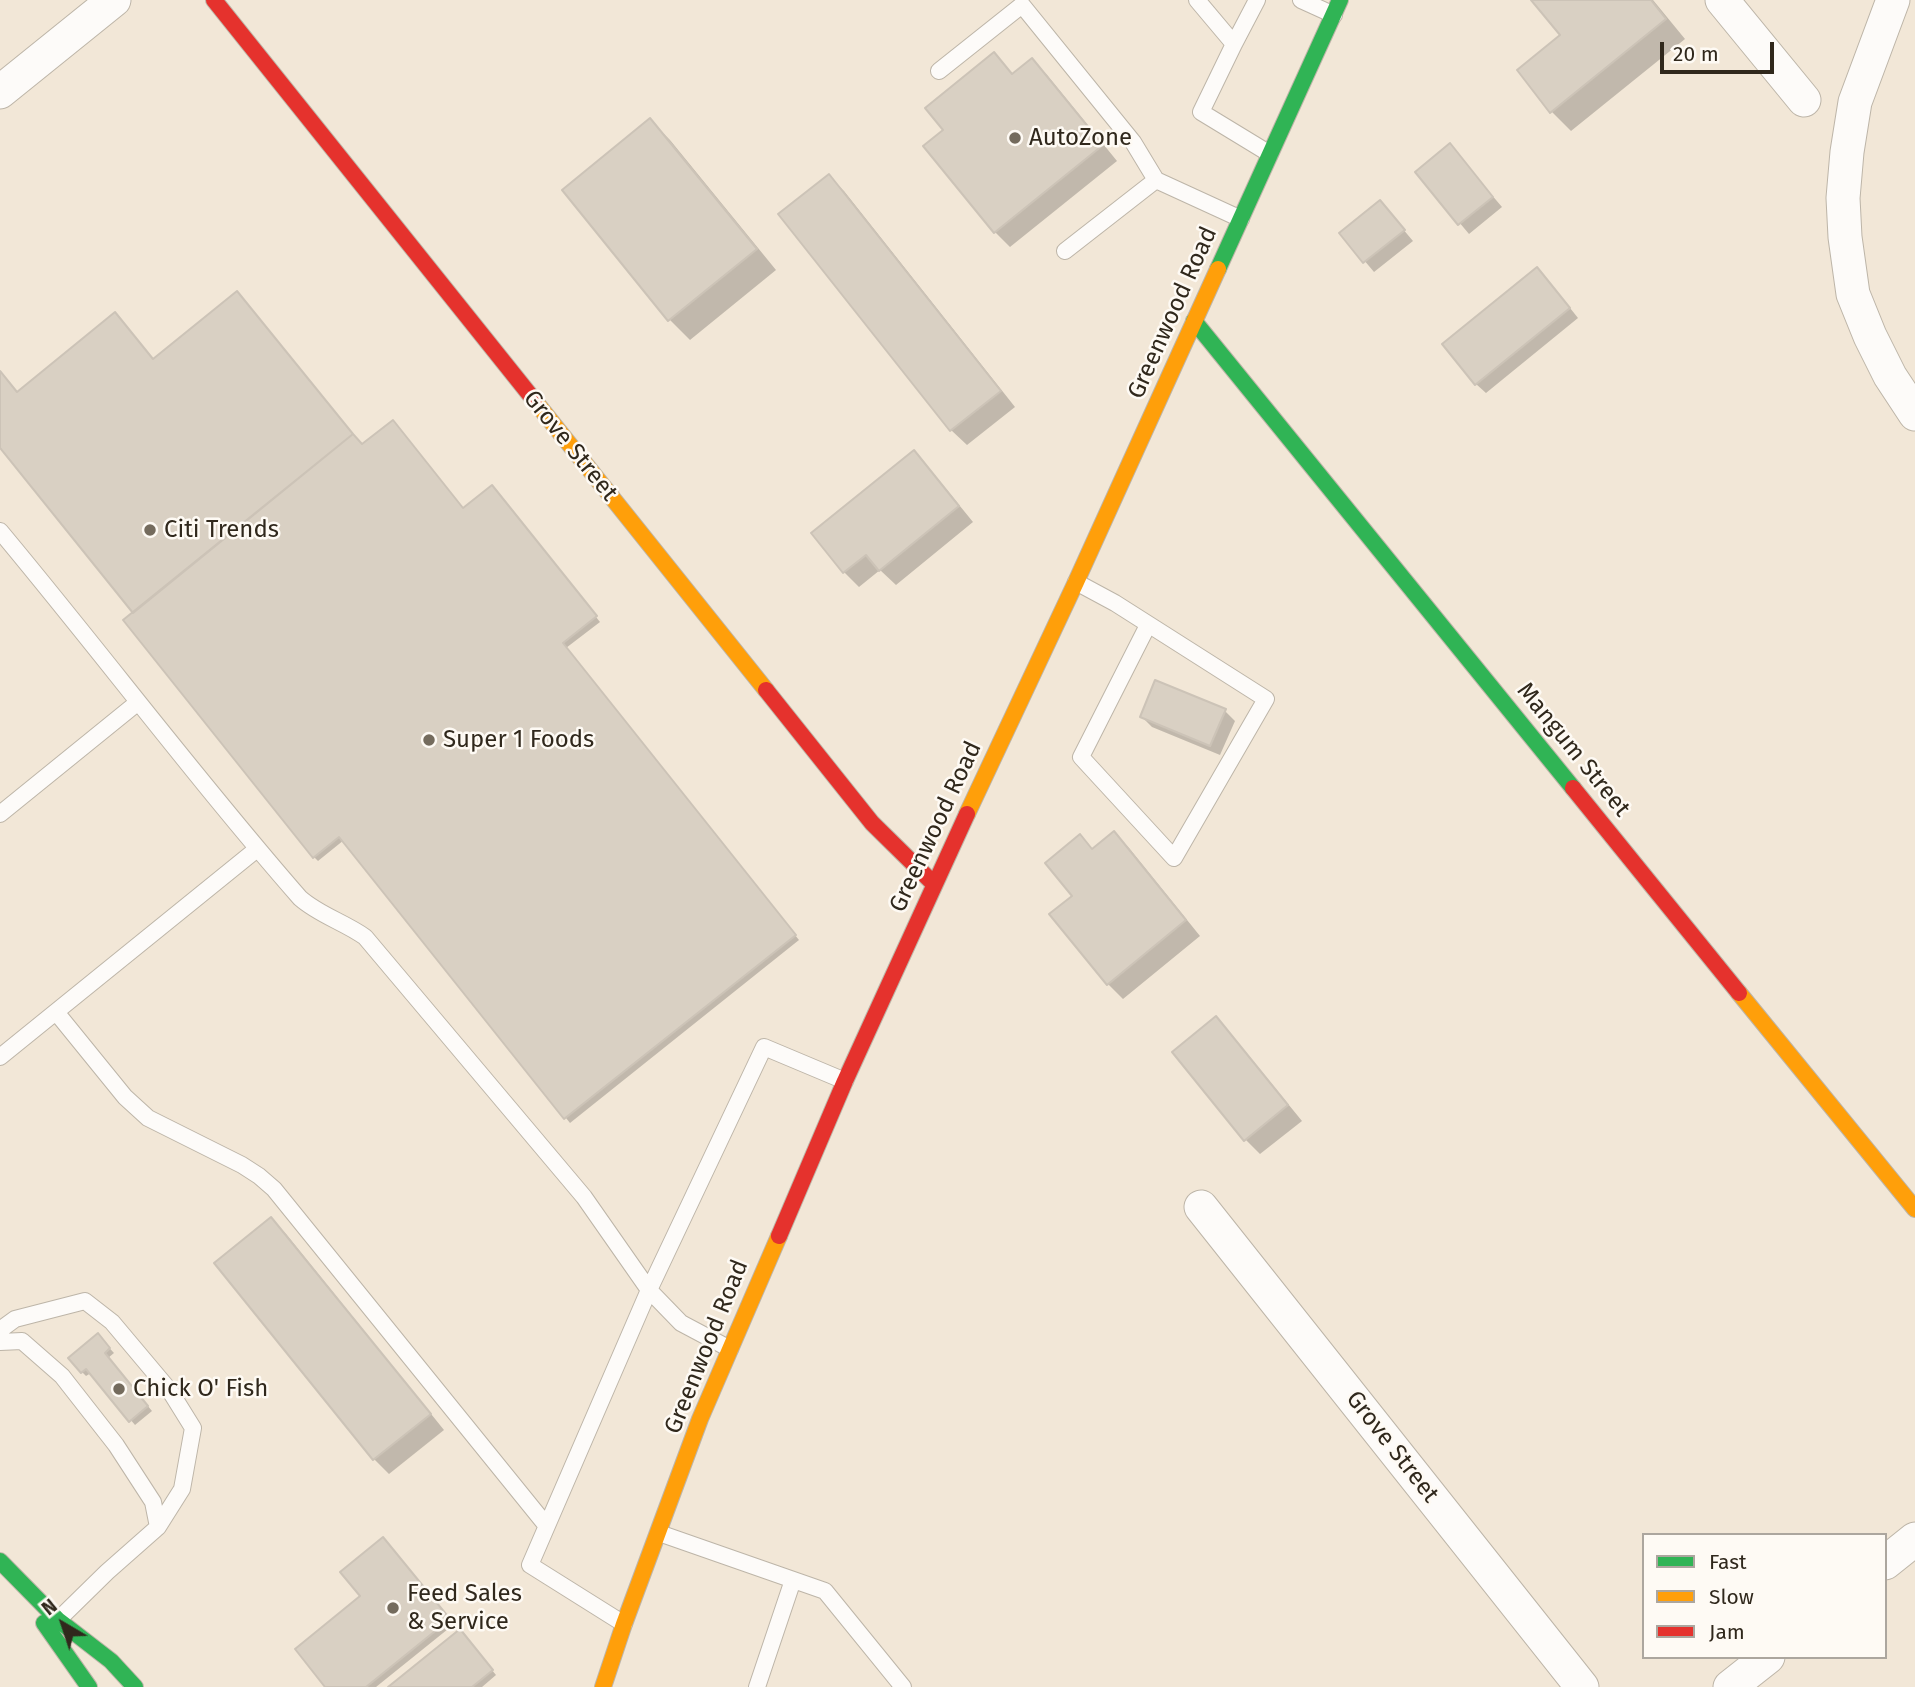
<!DOCTYPE html>
<style>
body{margin:0}
#map{position:relative;width:1915px;height:1687px;overflow:hidden;background:#f2e7d7;font-family:"Fira Sans",sans-serif}
canvas{display:block}
.legend{position:absolute;left:1642px;top:1533px;width:245px;height:126px;box-sizing:border-box;background:#fefaf4;border:2px solid #aca69e;margin:0;padding:9px 12px;list-style:none;font-size:21px;color:#30281c}
.legend li{display:flex;align-items:center;gap:14px;height:35px}
.legend b{width:35px;border:2px solid #aca69e}
.north{position:absolute;left:28px;top:1589px;width:70px;height:70px;-webkit-text-stroke:5px #fefaf4;paint-order:stroke;rotate:321deg;font-size:19px;font-weight:700;line-height:28px;text-align:center;color:#30281c}
.north::after{content:'';display:block;margin:auto;width:24px;height:32px;background:#30281c;clip-path:polygon(50% 0,100% 100%,50% 72%,0 100%)}
.scale{position:absolute;left:1660px;top:42px;width:114px;height:32px;box-sizing:border-box;border:4px solid #30281c;border-top:0;padding-left:9px;font-size:21px;line-height:24px;white-space:nowrap;color:#30281c;-webkit-text-stroke:5px #fefaf4;paint-order:stroke}
</style>
<div id="map">
<canvas width="1915" height="1687"></canvas>
<ul class="legend">
<li><b style="height:9px;background:#30b455"></b>Fast</li>
<li><b style="height:9px;background:#ff9f0a"></b>Slow</li>
<li><b style="height:9px;background:#e5322d"></b>Jam</li>
</ul>
<div class="north">N</div>
<div class="scale">20 m</div>
</div>
<script>
const ctx = document.querySelector('canvas').getContext('2d');
ctx.lineJoin = 'round';
function fill(path, color) { ctx.fillStyle = color; ctx.fill(path, 'evenodd'); }
function stroke(path, color, width, dash) { ctx.strokeStyle = color; ctx.lineWidth = width; ctx.lineCap = dash ? 'butt' : 'round'; ctx.setLineDash(dash || []); ctx.stroke(path); }
function write(font, color, halo, rows, align = 'center') {
  ctx.font = font + ' "Fira Sans",sans-serif'; ctx.lineWidth = 5; ctx.setLineDash([]); ctx.textBaseline = 'middle'; ctx.strokeStyle = halo; ctx.fillStyle = color; for (const [text, x, y, turn = 0] of rows) {
    ctx.save(); ctx.translate(x, y); ctx.rotate((+turn || 0) * Math.PI / 180); ctx.textAlign = isNaN(turn) ? turn : align; if (halo) ctx.strokeText(text, 0, 0); ctx.fillText(text, 0, 0); ctx.restore();
  }
}
const shadow = new Path2D(`
 M1534 0H1653L1685 39 1571 131 1551 111 1562 35Z
 M994 54 1014 75 1032 60 1047 75 1117 161 1010 247 995 232 926 146 945 130Z
 M650 120 670 140 776 270 690 340 670 320 564 190Z
 M1450 146 1502 207 1469 234 1417 172Z
 M829 176 844 191 1015 407 967 445 951 430 781 214Z
 M1380 202 1413 241 1374 272 1342 234Z
 M1547 279 1578 318 1486 393 1476 384Z
 M153 361 362 446 463 510 496 492 600 622 566 648 799 940 570 1123 344 840 318 861 314 857 135 613 0 445V373L17 394Z
 M914 452 929 468 973 522 896 585 880 570 859 587 844 572Z
 M1225 711 1235 721 1220 755 1152 727 1142 717Z
 M1114 833 1129 848 1200 936 1123 999 1108 984 1074 896 1080 837 1093 850Z
 M1216 1019 1231 1034 1302 1121 1260 1154 1245 1139Z
 M271 1219 286 1234 444 1430 389 1474 374 1459Z
 M102 1340 114 1353 108 1358 152 1411 135 1425 91 1373 86 1376 82 1372Z
 M388 1544 453 1625 376 1687H328L363 1597Z
 M464 1636 496 1675 482 1687H391Z`);
const building = new Path2D(`
 M1531 0H1651L1666 19 1550 113 1517 70 1560 35Z
 M994 52 1012 74 1032 58 1103 145 994 233 923 146 943 130 925 108Z
 M650 118 757 249 668 321 562 190Z
 M1450 143 1493 197 1458 225 1415 172Z
 M829 174 1001 391 950 431 778 214Z
 M1380 200 1405 230 1363 263 1339 233Z
 M1537 267 1570 308 1475 385 1442 344Z
 M237 291 353 434 133 613 0 448V371L17 392 115 312 153 359Z
 M393 420 463 508 492 485 597 616 563 643 796 935 564 1119 339 837 313 858 123 620 353 434 362 444Z
 M914 450 959 506 879 571 866 555 843 573 811 533Z
 M1155 680 1226 709 1210 746 1140 717Z
 M1114 831 1186 920 1107 985 1049 914 1072 896 1045 863 1080 834 1092 849Z
 M1216 1016 1288 1105 1244 1141 1172 1052Z
 M271 1217 431 1414 373 1460 214 1263Z
 M98 1333 110 1348 105 1353 148 1406 129 1422 86 1369 81 1373 68 1358Z
 M383 1537 450 1619 366 1687H325L295 1649 360 1596 340 1572Z
 M460 1629 493 1670 472 1687H388Z`);
const lane = new Path2D(`
 M1197 0 1234 44 1201 112 1270 154
 M1301 0 1334 15
 M1234 44 1257 0
 M939 71 1022 5 1133 142 1156 180
 M1065 251 1156 180 1241 219
 M0 531C101 652 196 779 300 898 319 915 344 922 365 937L584 1197 649 1290 681 1323 730 1349
 M1076 582 1115 603 1266 699 1174 858 1081 757 1148 625
 M0 814 137 703
 M56 1012 125 1097 148 1118 242 1165 259 1176 274 1189 546 1525
 M0 1057 257 849
 M0 1330 15 1319 85 1301 112 1322 170 1391 193 1428 182 1489 158 1527 107 1572 58 1620
 M0 1342 22 1341 62 1376 116 1445 153 1502 158 1527
 M659 1533 825 1591 903 1687
 M624 1624 530 1565 649 1290 764 1047 845 1081
 M757 1687 793 1580`);
const street = new Path2D(`
 M1722 0 1804 100
 M1893 0 1855 102 1847 152 1843 198 1845 237 1853 294 1870 336 1890 376 1915 414
 M0 92 114 0
 M1201 1207 1582 1687
 M1885 1563 1915 1539
 M1730 1687 1768 1657`);
const fast = new Path2D(`
 M1218 269 1340 0
 M1194 321 1573 788
 M0 1561 58 1620 111 1661 135 1687
 M44 1623 89 1687`);
const slow = new Path2D(`
 M534 400 766 690
 M967 814 1076 582 1218 269
 M1739 993 1915 1209
 M603 1687 624 1624 700 1419 779 1236`);
const jam = new Path2D(`
 M214 0 534 400
 M766 690 872 823 934 884
 M1573 788 1739 993
 M779 1236 845 1081 967 814`);
const markers = [
 [1015,138,7,"#746b5d"],
 [150,530,7,"#746b5d"],
 [429,740,7,"#746b5d"],
 [119,1389,7,"#746b5d"],
 [393,1608,7,"#746b5d"]
];
const poiNames = [
 ["AutoZone",1029,138],
 ["Citi Trends",164,530],
 ["Super 1 Foods",443,740],
 ["Chick O' Fish",133,1389],
 ["Feed Sales",407,1594],
 ["& Service",407,1622]
];
const streetNames = [
 ["Greenwood Road",1173,313,-66],
 ["Grove Street",570,446,51],
 ["Mangum Street",1573,750,51],
 ["Greenwood Road",936,827,-65],
 ["Greenwood Road",707,1347,-68],
 ["Grove Street",1392,1447,52]
];
fill(shadow, '#0003');
fill(building, '#d9d0c3');
stroke(building, '#ccc3b7', 2);
stroke(lane, '#bdb5a8', 18);
stroke(street, '#bdb5a8', 35);
stroke(fast, '#bdb5a8', 18);
stroke(slow, '#bdb5a8', 18);
stroke(jam, '#bdb5a8', 18);
stroke(lane, '#fdfbf9', 16);
stroke(street, '#fdfbf9', 33);
stroke(fast, '#30b455', 16);
stroke(slow, '#ff9f0a', 16);
stroke(jam, '#e5322d', 16);
for (const [x, y, r, color] of markers) { const dot = new Path2D(); dot.arc(x, y, r, 0, 2 * Math.PI); ctx.fillStyle = color; ctx.fill(dot); stroke(dot, '#fefaf4', 2.5); }
write('24px', '#30281c', '#fefaf4', poiNames, 'left');
write('24px', '#30281c', '#fefaf4', streetNames);
</script>
